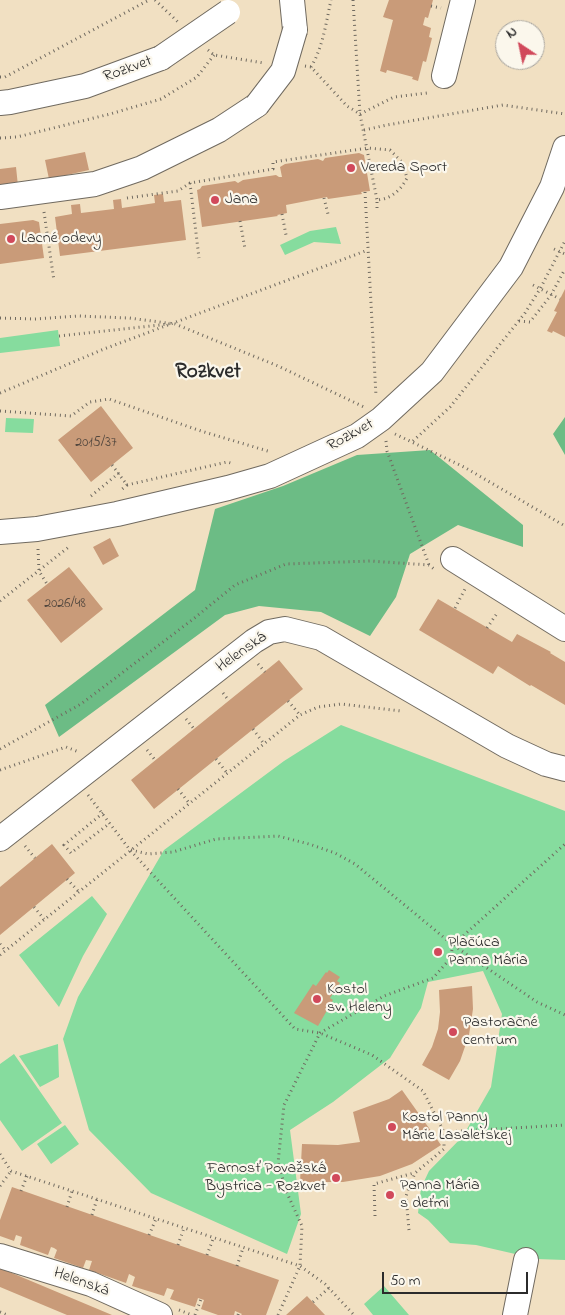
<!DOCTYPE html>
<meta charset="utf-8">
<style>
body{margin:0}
#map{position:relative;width:565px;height:1315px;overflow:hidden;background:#f1e0c2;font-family:"Indie Flower",sans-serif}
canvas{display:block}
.north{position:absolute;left:495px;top:20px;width:50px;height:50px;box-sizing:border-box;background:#fbf7ec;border:1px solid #a8a59f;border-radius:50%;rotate:326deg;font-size:14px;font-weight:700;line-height:20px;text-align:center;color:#2b2b2b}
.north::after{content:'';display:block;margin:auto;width:18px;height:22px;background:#d1495b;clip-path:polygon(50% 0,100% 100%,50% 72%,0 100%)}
.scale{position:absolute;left:382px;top:1272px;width:146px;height:22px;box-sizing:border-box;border:2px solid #2b2b2b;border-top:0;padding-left:6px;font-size:15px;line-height:18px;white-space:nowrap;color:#2b2b2b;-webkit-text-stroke:4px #fbf7ec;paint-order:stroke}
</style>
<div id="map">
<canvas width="565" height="1315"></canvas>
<div class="north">N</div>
<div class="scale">50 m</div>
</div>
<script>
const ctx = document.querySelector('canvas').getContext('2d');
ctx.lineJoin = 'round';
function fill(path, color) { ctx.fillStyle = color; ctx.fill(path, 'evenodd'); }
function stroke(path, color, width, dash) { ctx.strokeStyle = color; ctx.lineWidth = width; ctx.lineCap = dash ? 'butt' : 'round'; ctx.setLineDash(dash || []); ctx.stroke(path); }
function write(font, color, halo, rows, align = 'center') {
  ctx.font = font + ' "Indie Flower",sans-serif'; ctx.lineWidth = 4.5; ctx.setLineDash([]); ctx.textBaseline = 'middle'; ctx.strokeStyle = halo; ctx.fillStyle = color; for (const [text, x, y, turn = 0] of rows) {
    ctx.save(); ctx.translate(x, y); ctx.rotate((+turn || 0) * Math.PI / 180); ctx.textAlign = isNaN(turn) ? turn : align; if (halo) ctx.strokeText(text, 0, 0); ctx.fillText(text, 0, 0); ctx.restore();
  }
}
const green = new Path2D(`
 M336 227 341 244 314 242 285 255 280 245 310 231Z
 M58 330 60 346 0 353V338Z
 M6 418 34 419 33 433 5 432Z
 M341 725 565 811V1260L537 1259 476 1245 450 1243 428 1220 418 1213 421 1188 429 1171 463 1136 491 1087 502 1014 483 971 428 982 421 1008 390 1058 333 1102 290 1130 301 1214 287 1254 151 1193 89 1130 63 1039 78 997 164 850 284 761Z
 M92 896 107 914 83 956 59 1007 19 955Z
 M58 1044 59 1077 40 1087 19 1056Z
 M14 1054 62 1123 22 1151 0 1120V1064Z
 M65 1125 79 1144 51 1164 37 1144Z
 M384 1286 409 1315H373L364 1304Z`);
const forest = new Path2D(`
 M565 417V455L553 434Z
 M430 450 523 525V547L458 525 410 554 396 597 370 636 321 612 259 606 225 615 59 737 45 705 195 590 215 509 283 486 357 455Z`);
const building = new Path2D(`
 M389 0H433L428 18 425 17 423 25 431 28 429 37 432 38 426 62 423 61 418 81 412 79 413 77 387 70 386 73 380 71 393 20 383 17Z
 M85 152 89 170 49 179 45 160Z
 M359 153 364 155 370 191 361 192 362 194 328 199 327 197 286 205 287 213 277 215 278 216 202 227 197 190 200 189 202 186 235 181 238 183 243 180 276 175 279 177H282L280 167 285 164 318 159 323 161 325 158Z
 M16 167 18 186 0 187V169Z
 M163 194 164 202 181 200 186 240 60 256 55 217 72 214 71 205 80 204 81 213 114 209 113 200 121 199 122 208 155 203 154 195Z
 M33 220 39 222 44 258 0 264V224Z
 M565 289V337L553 331 552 333 547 331 557 312 554 311Z
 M101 406 133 448 91 482 58 440Z
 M110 538 119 556 103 565 93 547Z
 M69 567 103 609 61 643 27 600Z
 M438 599 512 642 517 634 551 652 550 653 565 662V705L531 685 530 686 498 666 493 674 419 630Z
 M279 660 303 689 154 809 131 780Z
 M52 844 75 873 0 935V887Z
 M329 970 340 977 337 981 340 983 330 998 333 1000 318 1026 294 1013 313 984 316 986 326 972 327 973Z
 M472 986 473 1009 469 1035 460 1061 449 1080 422 1065 432 1047 438 1029 440 1012 439 990Z
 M402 1090 441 1145 412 1164 380 1176 343 1182H300L302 1144 338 1145 360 1142 353 1112 389 1099Z
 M12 1187 279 1280 266 1315H241L242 1314 235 1311 234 1315H218L201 1309 204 1300 198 1298 195 1307 170 1299 174 1290 167 1288 164 1296 132 1286 135 1277 129 1274 126 1283 89 1270 92 1261 86 1260 83 1268 54 1258 57 1250 54 1248 51 1247 48 1255 20 1245 22 1237 16 1235 14 1241 0 1236V1220Z
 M0 1268 112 1315H67L0 1287Z
 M307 1296 325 1315H286Z`);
const path = new Path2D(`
 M155 0 178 22
 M353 0 360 114 377 200
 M431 6 441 8
 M208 50 214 55 264 63
 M305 66 311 67 347 106 360 114
 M311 67C323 47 326 23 331 0
 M0 77H5L149 0
 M360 114 394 97 427 93 428 90
 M364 130 387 125 503 105 565 114
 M0 138 17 137 110 114 161 99 197 77 214 55
 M190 183 199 258
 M365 192 376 396
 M127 198 178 191 190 183 273 169V162L368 148 390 150 403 163 407 178C401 190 391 199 377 200V209
 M324 198 328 214
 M44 212 54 281
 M282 214 286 235
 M240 221 245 249
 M554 249 565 254
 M533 285 560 299
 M0 318 35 319 78 316 129 318 175 324 278 366 364 407
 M519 321 530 322 551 295 565 269
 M59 336 169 324
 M0 393 104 349 368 250
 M0 411 71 416 90 402 109 399 201 431 271 452
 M395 434 464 467 565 526
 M386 441 387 451 429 565
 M413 441 450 407 525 313 540 289 565 241
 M112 465 127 485 120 491
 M127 485 227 462 234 464
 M91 496 119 473
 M38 549 39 571 47 584
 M0 601 70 546
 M455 608 465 589
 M487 628 498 612
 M258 664 265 672
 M223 693 229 701
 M288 701 300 715
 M186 719 194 729
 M253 729 264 744
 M0 749 81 704 192 620 235 585 286 564 370 561 429 565 434 569
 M147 750 155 760
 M216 759 227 773
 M0 770 66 747 79 752
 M178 789 189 803
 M88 795 130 850 295 1029 320 1033 372 1055 423 1091 444 1132 565 1125
 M103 813 64 845 71 853 110 823
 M25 846 35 858
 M131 850 148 854 173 852 216 839 278 836 309 844 335 853 355 864 453 945 537 1002 565 1015
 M67 879 78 891
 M34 907 44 919
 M0 944 5 950
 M0 955 300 715 318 707 341 704 401 711
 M0 1154 11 1171 300 1266 325 1284 354 1315
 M0 1186 11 1171
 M21 1191 27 1176
 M67 1207 72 1191
 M92 1215 97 1199
 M375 1216 374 1184 414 1173
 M409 1230 406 1196 415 1173 444 1149V1132
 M149 1235 156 1219
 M178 1245 184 1228
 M207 1255 213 1239
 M237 1266 243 1248
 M313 1302 329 1288
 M179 1310 192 1315
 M0 1312 7 1315
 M195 1315 201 1299
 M238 1315 239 1312
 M278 1315 300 1266 302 1226 287 1193 278 1163 284 1105 320 1033 384 996 433 978 450 959 453 945 565 844`);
const minor = new Path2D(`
 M292 0 295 30
 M444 76 463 0
 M0 103 10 102 85 86 161 58
 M0 197 95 184 142 168 219 130 257 105
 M0 532 37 529 117 514 228 488 270 476 357 436 381 419 432 372 511 267 552 187 565 148
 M453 559 565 629
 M0 839 254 641 269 632 285 629 321 638 507 746 546 764 565 769
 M0 1256 91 1284 160 1315
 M515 1315 526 1260`);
const minorBridge = new Path2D(`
 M161 58 228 12
 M257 105 283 71 295 30`);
const markers = [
 [351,168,5,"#d1495b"],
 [215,200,5,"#d1495b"],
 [11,239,5,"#d1495b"],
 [438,952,5,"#d1495b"],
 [317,999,5,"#d1495b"],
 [453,1032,5,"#d1495b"],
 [392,1127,5,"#d1495b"],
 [336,1178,5,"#d1495b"],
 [390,1195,5,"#d1495b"]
];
const numberNames = [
 ["2015/37",96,444],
 ["2026/48",65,605]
];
const streetNames = [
 ["Rozkvet",128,70,-20],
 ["Rozkvet",351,436,-29],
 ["Helenská",242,653,-35],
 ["Helenská",81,1283,20]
];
const poiNames = [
 ["Vereda Sport",361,168],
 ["Jana",225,200],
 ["Lacné odevy",21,239],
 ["Plačúca",448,943],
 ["Panna Mária",448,961],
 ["Kostol",327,990],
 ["sv. Heleny",327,1008],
 ["Pastoračné",463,1023],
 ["centrum",463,1041],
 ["Kostol Panny",402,1118],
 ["Márie Lasaletskej",402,1136],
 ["Farnosť Považská",326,1169,"right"],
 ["Bystrica - Rozkvet",326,1187,"right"],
 ["Panna Mária",400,1186],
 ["s deťmi",400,1204]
];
const districtNames = [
 ["Rozkvet",208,374]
];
fill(green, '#86dc9e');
fill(forest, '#6cbc85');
fill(building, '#c99b79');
stroke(minor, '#706a60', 26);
stroke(path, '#706a60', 3, [1, 4]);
stroke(minor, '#fff', 24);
stroke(minorBridge, '#706a60', 26, []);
stroke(minorBridge, '#fff', 24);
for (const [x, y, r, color] of markers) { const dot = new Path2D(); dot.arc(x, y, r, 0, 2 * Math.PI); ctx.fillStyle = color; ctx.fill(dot); stroke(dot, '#fbf7ec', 2); }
write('14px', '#52473e', null, numberNames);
write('16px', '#2b2b2b', '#fbf7ec', streetNames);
write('16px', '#2b2b2b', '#fbf7ec', poiNames, 'left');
write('bold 21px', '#2b2b2b', '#fbf7ec', districtNames);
</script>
